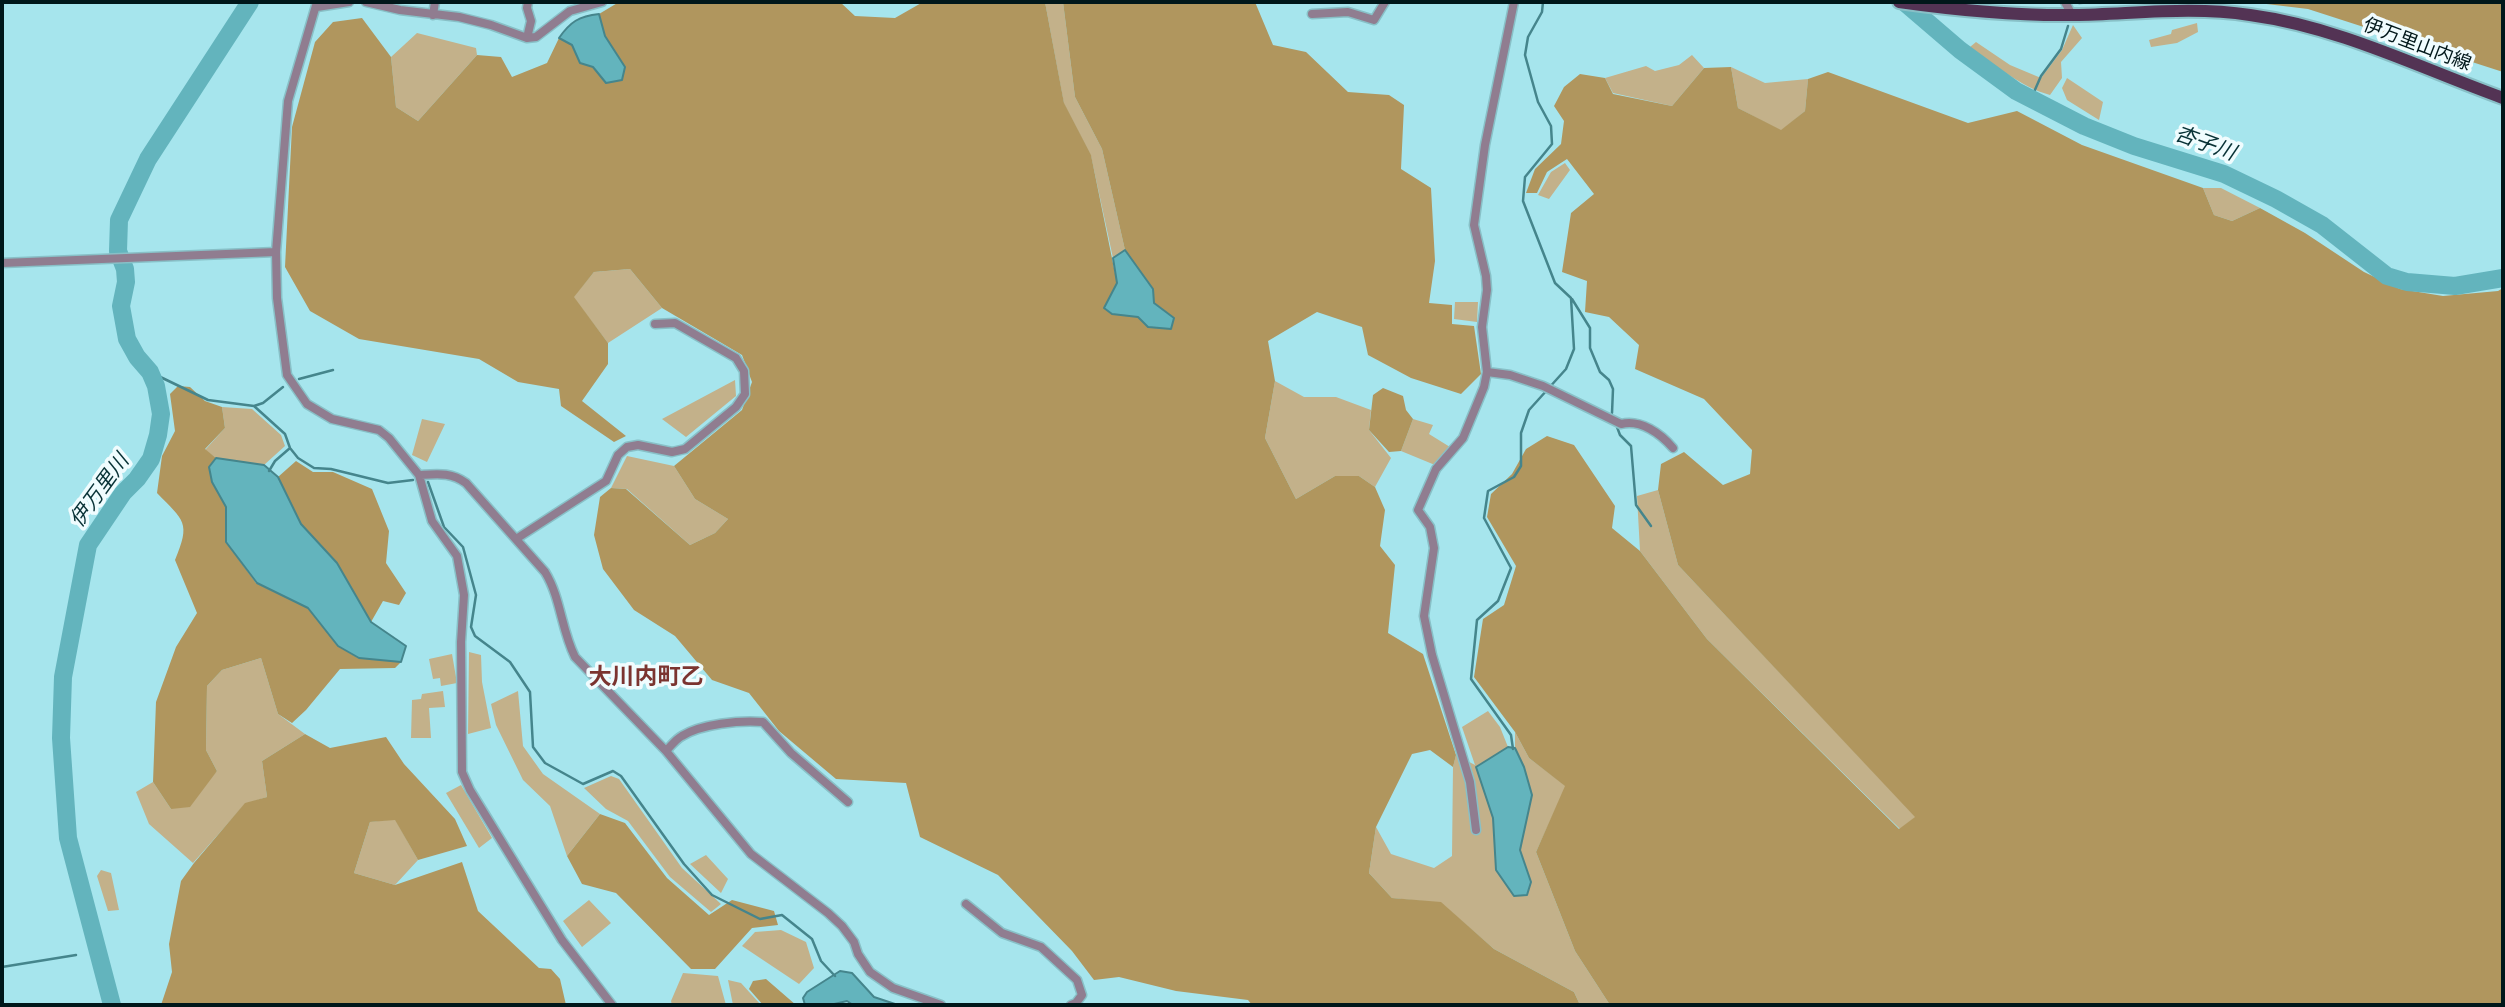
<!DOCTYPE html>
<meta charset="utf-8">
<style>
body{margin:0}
#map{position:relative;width:2505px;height:1007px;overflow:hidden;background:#a6e5ed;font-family:Bitter,serif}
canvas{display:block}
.frame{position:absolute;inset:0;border:4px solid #00171a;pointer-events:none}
</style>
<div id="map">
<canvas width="2505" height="1007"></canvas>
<div class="frame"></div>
</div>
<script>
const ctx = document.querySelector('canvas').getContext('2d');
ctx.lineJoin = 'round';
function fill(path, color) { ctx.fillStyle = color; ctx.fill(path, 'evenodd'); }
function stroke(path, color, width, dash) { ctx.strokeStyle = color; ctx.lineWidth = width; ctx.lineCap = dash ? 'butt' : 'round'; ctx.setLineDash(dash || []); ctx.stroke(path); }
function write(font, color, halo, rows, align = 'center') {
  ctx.font = font + ' Bitter,"Noto Sans JP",serif'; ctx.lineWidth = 7; ctx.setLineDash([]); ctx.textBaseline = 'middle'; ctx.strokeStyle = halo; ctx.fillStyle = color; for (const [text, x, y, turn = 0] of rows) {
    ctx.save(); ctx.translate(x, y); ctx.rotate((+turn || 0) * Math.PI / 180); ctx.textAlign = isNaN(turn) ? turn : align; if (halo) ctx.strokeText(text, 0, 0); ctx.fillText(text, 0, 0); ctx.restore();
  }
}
const green = new Path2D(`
 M1045 2H1063L1075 97 1102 149 1125 250 1113 258 1091 156 1064 104Z
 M2197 23 2198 32 2177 43 2151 47 2149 40 2171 34 2172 30Z
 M2073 25 2082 38 2061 62 2062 78 2050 95C2021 87 1995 65 1970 47L1976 42 2010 65 2041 78 2062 50Z
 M417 33 476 48 477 55 418 121 396 107 391 57Z
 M1692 55 1704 68 1672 106 1613 93 1605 78 1646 66 1655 71 1679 65Z
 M1731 67 1765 83 1808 79 1805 111 1781 131 1738 108Z
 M2067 78 2103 102 2099 120 2067 100 2062 88Z
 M1565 163 1570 170 1549 199 1538 195 1551 172Z
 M2203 188H2221L2260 208 2232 221 2214 215Z
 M630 269 662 308 608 343 573 297 594 272Z
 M1455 302H1478L1477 322 1454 319Z
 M735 380 736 396 686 437 662 419Z
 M1275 381 1304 397H1336L1371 410 1369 430 1391 458 1375 487 1359 476H1335L1296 499 1265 438Z
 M222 407 252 409 281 435 285 446 264 465 216 458 205 450 225 428Z
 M422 419 445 424 427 462 412 455Z
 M1413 419 1433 425 1429 434 1450 447 1435 465 1401 451Z
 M627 456 674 466 695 499 728 519 715 533 690 545 627 489 611 488Z
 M1658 490 1678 565 1916 817 1900 829 1707 639 1640 551 1637 496Z
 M469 652 481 655 482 682 491 728 468 734Z
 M452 654 457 683 441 686 440 678 433 679 429 659Z
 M261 658 278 714 305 734 262 761 267 797 245 804 193 863 149 824 136 792 153 782 171 809 217 771 206 750 207 686 222 670Z
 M443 691 445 707 429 708 431 738H411L412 700 421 699 422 694Z
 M518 691 523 746 543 774 600 814 567 856 550 806 523 780 496 725 491 704Z
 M1488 711 1500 727 1508 747 1476 767 1493 818 1496 870 1531 881 1520 850 1532 795 1524 767 1515 748V732L1529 758 1566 786 1536 852 1575 951 1610 1005H1580L1574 992 1494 949 1441 903 1392 898 1369 873 1376 827 1391 854 1434 868 1452 856 1453 767 1456 755 1475 765 1462 727Z
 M611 776 619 779 682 868 721 904 711 912 670 877 628 821 606 809 584 788Z
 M461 785 492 838 479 848 446 793Z
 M395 819 418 860 395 885 354 873 370 822Z
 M706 855 728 879 721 893 690 864Z
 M101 870 111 873 119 910 108 911 97 876Z
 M589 900 611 923 582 947 563 921Z
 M781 930 806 942 814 968 799 984 742 946 755 932Z
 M683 973 718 976 726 1005H672L671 1001Z
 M728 980 741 983 761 1005H733Z`);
const forest = new Path2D(`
 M619 2H840L855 16 895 18 923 2H1045L1064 103 1091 155 1117 283 1112 314 1174 318 1154 303 1152 289 1125 250 1102 149 1075 97 1063 2H1255L1273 45 1306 52 1348 92 1389 95 1404 105 1401 169 1431 188 1435 261 1429 303 1452 305V324L1474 326 1481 374 1461 394 1411 378 1368 355 1362 327 1317 312 1268 341 1275 381 1265 438 1296 499 1335 476H1359L1375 487 1385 510 1380 546 1395 565 1388 633 1423 654 1456 755 1453 767 1430 750 1412 754 1376 827 1369 873 1392 898 1441 902 1494 949 1574 992 1580 1005H1252L1248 1000 1176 991 1119 977 1094 980 1072 951 998 875 920 837 906 783 836 779 779 731 749 693 712 680 675 636 634 610 603 569 594 535 600 497 611 488 626 489 690 545 715 533 728 519 695 499 674 466 742 410 752 382 742 355 662 308 630 269 594 272 574 297 608 343V364L582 401 626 436 614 442 561 406 559 389 518 382 479 359 359 339 310 311 285 267 292 127 315 42 333 22 362 18 391 57 396 107 418 121 477 55 501 57 512 77 547 63 559 38 572 45 580 63 593 67 606 82 625 67 605 36 599 14Z
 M2250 2H2503V72L2308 9Z
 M1731 67 1738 108 1781 130 1805 111 1808 79 1828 72 1968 123 2017 111 2082 145 2203 188 2214 215 2232 221 2260 208 2305 233 2364 272 2400 289 2443 296 2498 291 2503 288V1005H1610L1575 951 1536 852 1565 786 1529 758 1515 732 1474 677 1483 619 1504 605 1516 566 1487 517 1491 494 1512 474 1526 449 1547 436 1574 445 1615 506 1612 528 1640 551 1707 639 1899 829 1915 817 1678 565 1658 490 1661 464 1684 452 1723 485 1750 474 1752 450 1704 399 1635 369 1639 345 1609 317 1585 312 1587 281 1562 272 1571 213 1594 194 1567 159 1547 172 1537 193H1526L1535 169 1561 144 1564 121 1554 106 1564 87 1580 74 1605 78 1613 94 1672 106 1704 68Z
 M178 386 190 387 205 401 222 407 225 428 205 449 216 458 209 468 212 482 226 507V542L256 583 308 608 338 646 358 658 401 662 395 668 340 669 306 710 292 723 278 714 261 658 222 670 207 686 206 750 217 771 190 807 171 809 153 782 156 702 176 647 197 613 175 560C191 522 184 521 157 493L162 456 175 431 170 394Z
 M1383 388 1403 396 1406 410 1413 419 1401 451 1389 452 1369 430 1373 395Z
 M296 461 313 472H333L372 489 389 531 386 563 406 593 399 605 383 601 371 622 337 563 301 524 278 477Z
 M305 734 330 748 386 737 404 764 455 819 467 846 418 860 395 820 370 822 354 873 395 885 462 862 478 911 539 968 551 969 560 979 566 1005H161L172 972 169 944 181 881 194 863 245 803 267 797 262 761Z
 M600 814 625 823 667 878 709 915 732 900 774 911 778 925 752 928 715 969H691L616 893 582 884 567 856Z
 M766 979 796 1005H763L749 989 753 981Z`);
const water = new Path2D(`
 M599 14 605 36 625 67 622 80 606 83 593 67 580 63 572 45 559 38C570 22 579 16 599 14Z
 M1125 250 1153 289 1154 303 1174 318 1171 329 1148 327 1138 317 1112 314 1104 308 1117 283 1113 258Z
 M216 458 264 465 278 477 301 524 337 563 371 622 406 646 401 662 359 658 338 646 308 608 257 583 226 542V507L212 482 209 467Z
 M1508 747 1515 748 1524 767 1532 795 1520 850 1531 882 1527 895 1514 896 1496 870 1493 818 1476 767Z
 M840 971 852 973 874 997 898 1005H853L847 1001 830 1005H805L803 998 807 992Z`);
const stream = new Path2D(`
 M2079 3 2095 2
 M2016 91 2034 92 2041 76 2061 49 2068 26
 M1572 299 1590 328V348L1600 372 1609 380 1613 389 1612 413
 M150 372 208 400 254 406 285 434 290 448 298 458 314 468 331 469 388 483 413 480
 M299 379 333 370
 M254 406 263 403 283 387
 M1617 427 1620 435 1631 446 1636 505 1651 526
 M269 471 275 461 290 448
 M428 482 444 527 463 547 476 595 471 627 475 636 510 662 530 692 533 747 545 763 583 784 613 771 621 776 684 864 712 895 760 919 782 915 812 939 821 961 835 976
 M1513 749 1511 735 1471 679 1477 620 1498 601 1511 568 1484 518 1488 491 1514 477 1521 466V433L1529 410 1566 369 1574 349 1571 298 1555 283 1523 201 1525 177 1552 144 1551 126 1538 102 1525 55 1528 37 1542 12 1543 2
 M2 967 76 955`);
const river = new Path2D(`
 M1904 2 1960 50 2016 91 2084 126 2134 146 2224 174 2276 199 2322 225 2387 276 2407 282 2455 286 2503 278
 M112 1005 68 838 61 738 63 677 88 545 123 493 137 479 151 459 158 435 161 414 156 386 150 372 137 357 127 339 121 306 126 282 125 269 118 251 119 220 148 159 250 2`);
const street = new Path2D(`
 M317 2 288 101 276 252 277 298 287 375 307 404 332 419 379 430 389 438 419 475 432 521 457 556 464 595 461 642 462 772 470 790 562 940 612 1005
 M366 2 400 10 459 17 491 25 527 38 536 37 570 11 602 2
 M2065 2 2072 15
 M317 7 349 2
 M1312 14 1348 12 1374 20 1385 2
 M433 15 435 2
 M527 38 531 21 527 8 528 2
 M2 263 276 252
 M1487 372 1510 375 1543 386 1621 424C1641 419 1661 434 1673 448
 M419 475C438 474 451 472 466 483L545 572C561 598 561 629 575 657L666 751 751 854 828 913 842 926 854 942 858 954 870 972 893 988 941 1005
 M516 539 606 481 618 455 627 447 638 445 672 452 685 449 736 407 745 394 744 371 736 358 675 323 655 324
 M666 751C671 746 676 739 682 736 701 724 740 720 763 722L791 753 848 802
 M1476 830 1470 782 1432 655 1424 616 1434 548 1430 527 1418 510 1436 469 1463 438 1484 387 1487 372 1482 327 1487 290 1486 276 1474 225 1485 145 1514 2
 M966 904 1002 933 1041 947 1077 980 1082 995 1076 1003 1071 1005`);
const primary = new Path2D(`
 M1899 2C1956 10 2017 16 2074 15 2133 14 2192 6 2250 15 2339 27 2420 68 2503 98`);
const streetNames = [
 ["伊万里山内線",2417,45,21]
];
const waterNames = [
 ["杏子川",2205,144,20],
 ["伊万里川",100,491,-54]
];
const quarterNames = [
 ["大川内町乙",646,678]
];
fill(green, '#c3b18a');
fill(forest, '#b0965e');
fill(water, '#63b4bd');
stroke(water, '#45858c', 2);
stroke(stream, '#45858c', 2.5);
stroke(river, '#63b4bd', 18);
stroke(street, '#88c0c7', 11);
stroke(primary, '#88c0c7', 16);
stroke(street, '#907d90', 8);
stroke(primary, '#533354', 12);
write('19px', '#00171a', '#f0fcfe', streetNames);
write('italic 21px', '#083236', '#f0fcfe', waterNames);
write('bold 23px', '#7b3430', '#f0fcfe', quarterNames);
</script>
